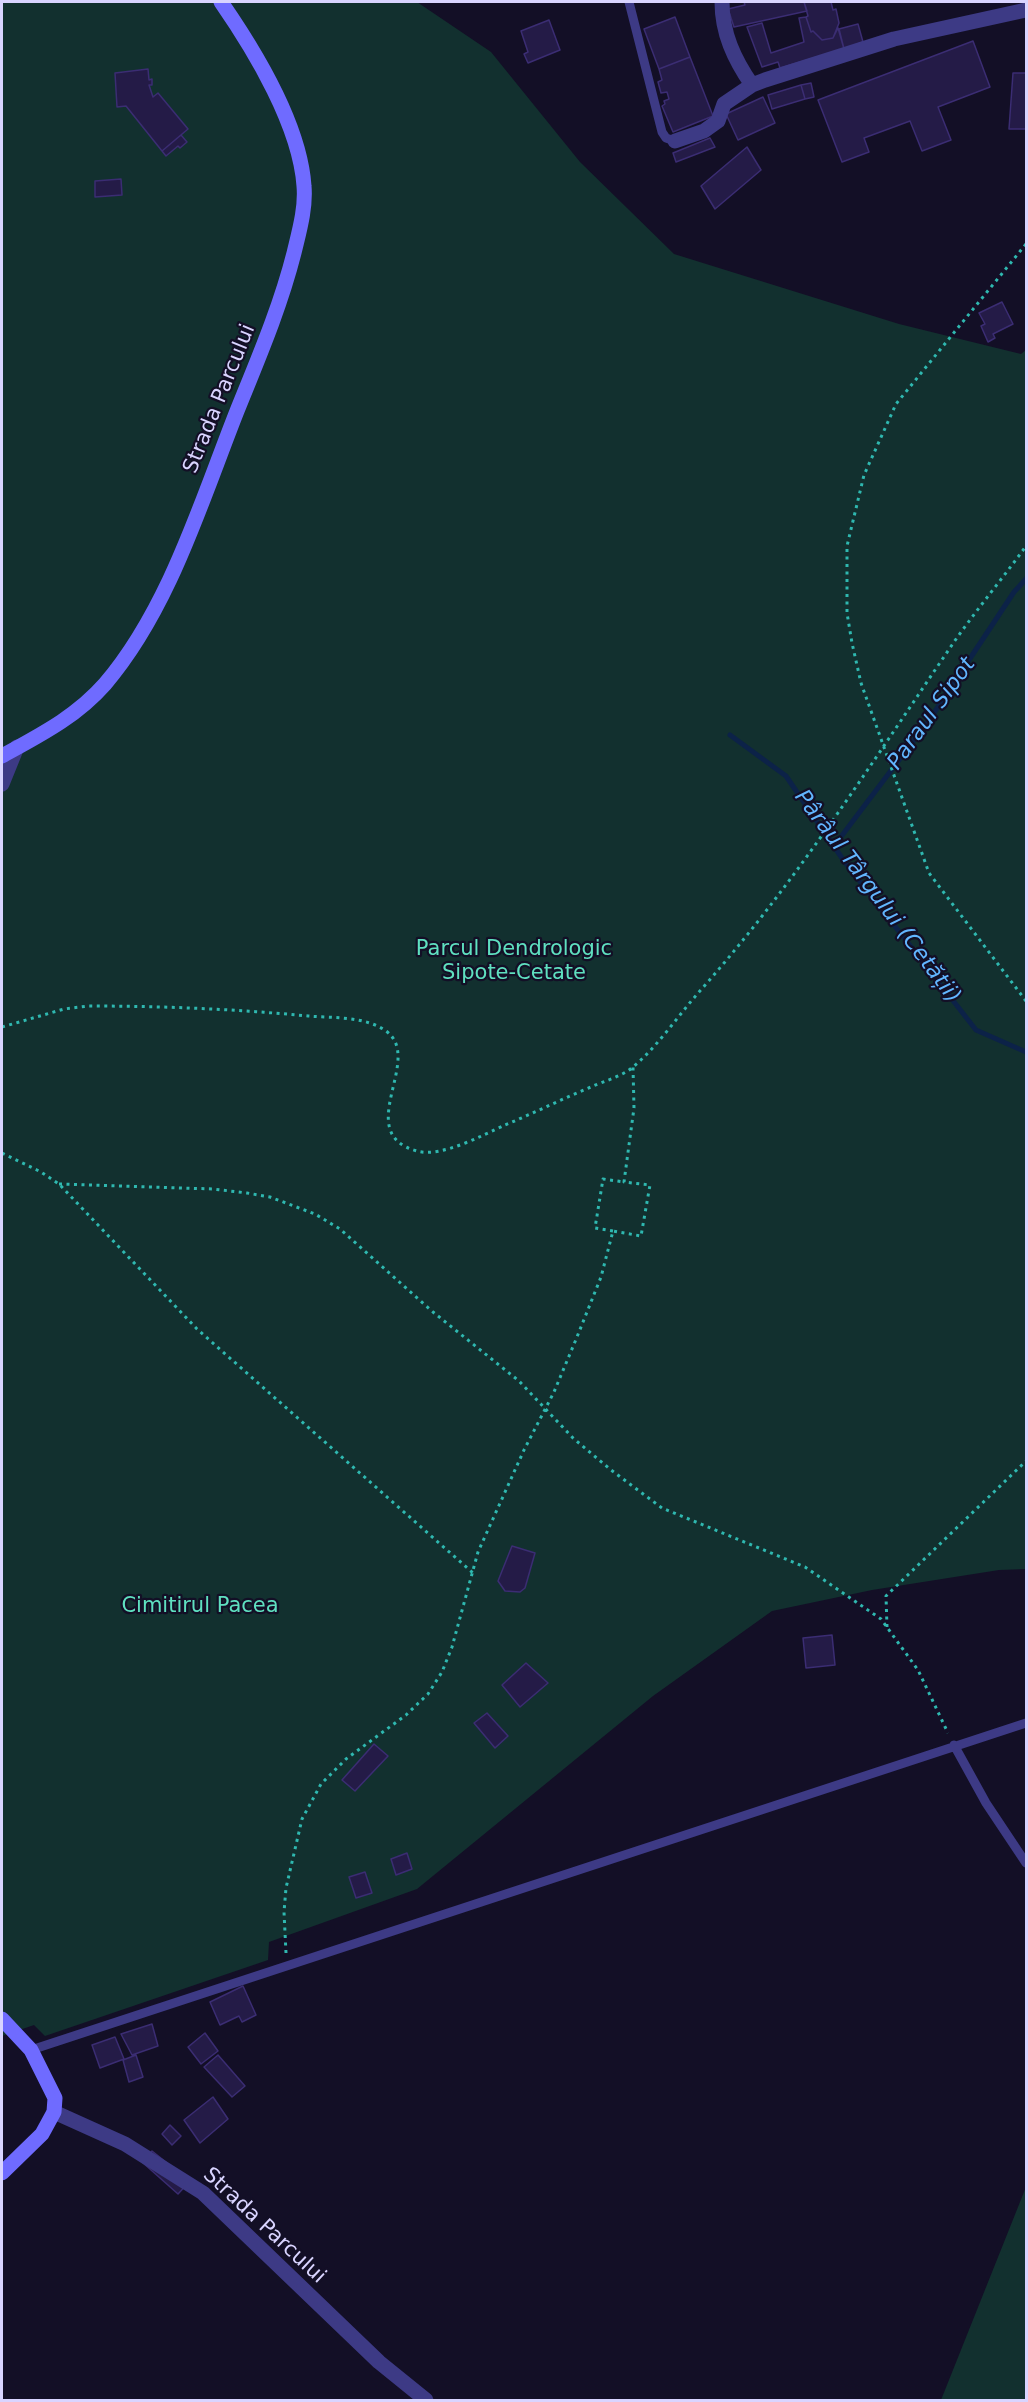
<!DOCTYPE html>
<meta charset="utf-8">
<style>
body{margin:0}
#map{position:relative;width:1028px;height:2402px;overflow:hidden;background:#130f26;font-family:"DejaVu Sans",sans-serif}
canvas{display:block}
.frame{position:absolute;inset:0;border:3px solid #d9d4ff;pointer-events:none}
</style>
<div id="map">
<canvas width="1028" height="2402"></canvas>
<div class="frame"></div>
</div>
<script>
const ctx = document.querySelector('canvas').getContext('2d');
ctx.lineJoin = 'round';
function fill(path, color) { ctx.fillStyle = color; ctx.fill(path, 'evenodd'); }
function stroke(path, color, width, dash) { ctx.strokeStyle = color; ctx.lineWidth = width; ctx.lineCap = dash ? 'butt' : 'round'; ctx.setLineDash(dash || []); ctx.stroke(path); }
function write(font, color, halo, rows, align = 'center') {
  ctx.font = font + ' "DejaVu Sans",sans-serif'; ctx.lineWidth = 4.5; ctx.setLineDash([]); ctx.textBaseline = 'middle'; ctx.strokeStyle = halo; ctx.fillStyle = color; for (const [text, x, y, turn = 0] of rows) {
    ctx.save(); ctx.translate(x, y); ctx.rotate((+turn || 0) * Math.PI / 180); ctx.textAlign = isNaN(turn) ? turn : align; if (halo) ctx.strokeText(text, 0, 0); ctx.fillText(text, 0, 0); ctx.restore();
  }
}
const green = new Path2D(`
 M2 2H417L491 52 580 162 674 254 899 324 1021 354 1026 350V1569L999 1570 872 1590 772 1611 653 1696 417 1889 269 1942 268 1960 45 2036 34 2025 2 2036Z
 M1026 2187V2400H941Z`);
const stream = new Path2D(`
 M730 735 786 776 844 861 976 1030 1026 1052
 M834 846 930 719 1014 592 1026 579`);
const building = new Path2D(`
 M744 2H804L807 11 734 27 728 9 745 5Z
 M804 2H831L833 10 836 9 839 23 833 38 822 40 813 31 811 32 806 17 808 16Z
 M675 17 690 57 659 69 644 29Z
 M806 17 811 32 813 31 822 40 833 38 838 28 844 49 780 68 778 62 762 67 747 27 762 23 771 53 804 42 799 18Z
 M549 20 560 50 528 63 524 54 528 52 521 31Z
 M858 24 863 42 844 49 839 29Z
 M973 41 990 87 938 107 951 140 922 151 910 121 864 138 869 152 842 162 818 100Z
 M690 57 713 116 673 132 662 106 665 104 664 101 669 99 667 92 661 93 658 82 662 80 659 69Z
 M148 69 149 80 152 79V85H149L153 97 158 93 188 129 162 151 126 106 117 107 115 73Z
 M1013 73H1026V129H1009Z
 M811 83 814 97 805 99 801 85Z
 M801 85 805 99 772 109 768 95Z
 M763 97 775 123 738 140 726 114Z
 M181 135 187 142 180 148 178 146 166 156 162 151Z
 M710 138 715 147 676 162 673 153Z
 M747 147 761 170 715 209 701 186Z
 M121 179 122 195 95 197V181Z
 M1002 302 1013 324 993 334 995 338 988 342 981 326 985 324 979 313Z
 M512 1546 535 1553 525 1588 520 1592 505 1591 498 1581Z
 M832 1635 835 1665 806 1668 803 1638Z
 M526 1663 548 1683 520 1707 502 1685Z
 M487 1713 508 1736 495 1748 474 1723Z
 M374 1744 388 1756 355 1791 342 1780Z
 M407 1853 412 1869 396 1875 391 1859Z
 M365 1872 372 1893 356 1898 349 1877Z
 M243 1986 256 2015 242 2022 239 2016 220 2025 210 2002Z
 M152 2024 158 2046 132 2055 121 2034Z
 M205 2033 218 2051 201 2064 188 2047Z
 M115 2037 124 2059 100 2068 92 2045Z
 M136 2055 143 2077 129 2082 123 2060Z
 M218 2055 245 2086 232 2097 204 2067Z
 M213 2097 228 2119 200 2143 184 2120Z
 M170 2125 181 2136 172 2145 162 2134Z
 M152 2151 190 2181 178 2194 142 2162Z`);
const path = new Path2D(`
 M1026 244 896 404 864 475 847 546V613L852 643 861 683 929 873 1026 1001
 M2 1027 64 1009 88 1006C162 1006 235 1009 308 1016 333 1018 365 1016 386 1031 425 1059 351 1133 417 1151 441 1158 483 1135 505 1125 534 1113 562 1099 591 1087 604 1081 621 1077 633 1067 658 1046 677 1017 699 992 795 884 873 761 954 642 977 609 1003 578 1026 546
 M2 1153 41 1172 59 1184 197 1329 473 1573
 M59 1184 213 1189 247 1193 270 1197 315 1214 340 1229 433 1312 519 1381 573 1438 611 1470 662 1508 805 1567 881 1619 918 1670 948 1733
 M613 1231 595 1228 603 1179 624 1182
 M887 1627 886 1596 1026 1461
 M286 1953 284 1912 286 1888 302 1819 321 1784 346 1759 406 1715 428 1694 442 1672 452 1647 478 1552 524 1450 554 1392 577 1337 601 1277 613 1231 641 1236 650 1185 624 1182 634 1108 633 1067`);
const lane = new Path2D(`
 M629 2 662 132 666 138 675 141
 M954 1745 986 1803 1026 1863
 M31 2050 1026 1723`);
const street = new Path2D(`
 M722 2C722 33 734 59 752 85
 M675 141 704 131 718 121 724 104 752 85 765 80 894 39 1026 10
 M2 784 17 747
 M54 2112 125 2144 203 2193 379 2362 426 2400`);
const secondary = new Path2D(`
 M2 756C40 735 76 717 105 684 169 609 201 502 237 411 258 359 280 308 294 253 299 232 306 208 304 186 300 126 255 51 221 2
 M2 2019 31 2050 55 2098 54 2112 42 2134 2 2173`);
const streetNames = [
 ["Strada Parcului",220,399,-68],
 ["Strada Parcului",264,2226,43]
];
const parkNames = [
 ["Parcul Dendrologic",514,950],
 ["Sipote-Cetate",514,974],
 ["Cimitirul Pacea",200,1607]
];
const waterNames = [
 ["Paraul Sipot",932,714,-54],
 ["Pârâul Târgului (Cetății)",877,897,53]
];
fill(green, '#12302f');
stroke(stream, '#0c2248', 5);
fill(building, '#241b47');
stroke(building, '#3b2d73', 1.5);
stroke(path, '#2fb8b0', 3, [3, 4.5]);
stroke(lane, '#3d3a85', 9);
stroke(street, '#3d3a85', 15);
stroke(secondary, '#6f6bff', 15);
write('21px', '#d9d4ff', '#130f26', streetNames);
write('21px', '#5fe0c0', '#130f26', parkNames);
write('italic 22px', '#62b6ff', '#130f26', waterNames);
</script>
